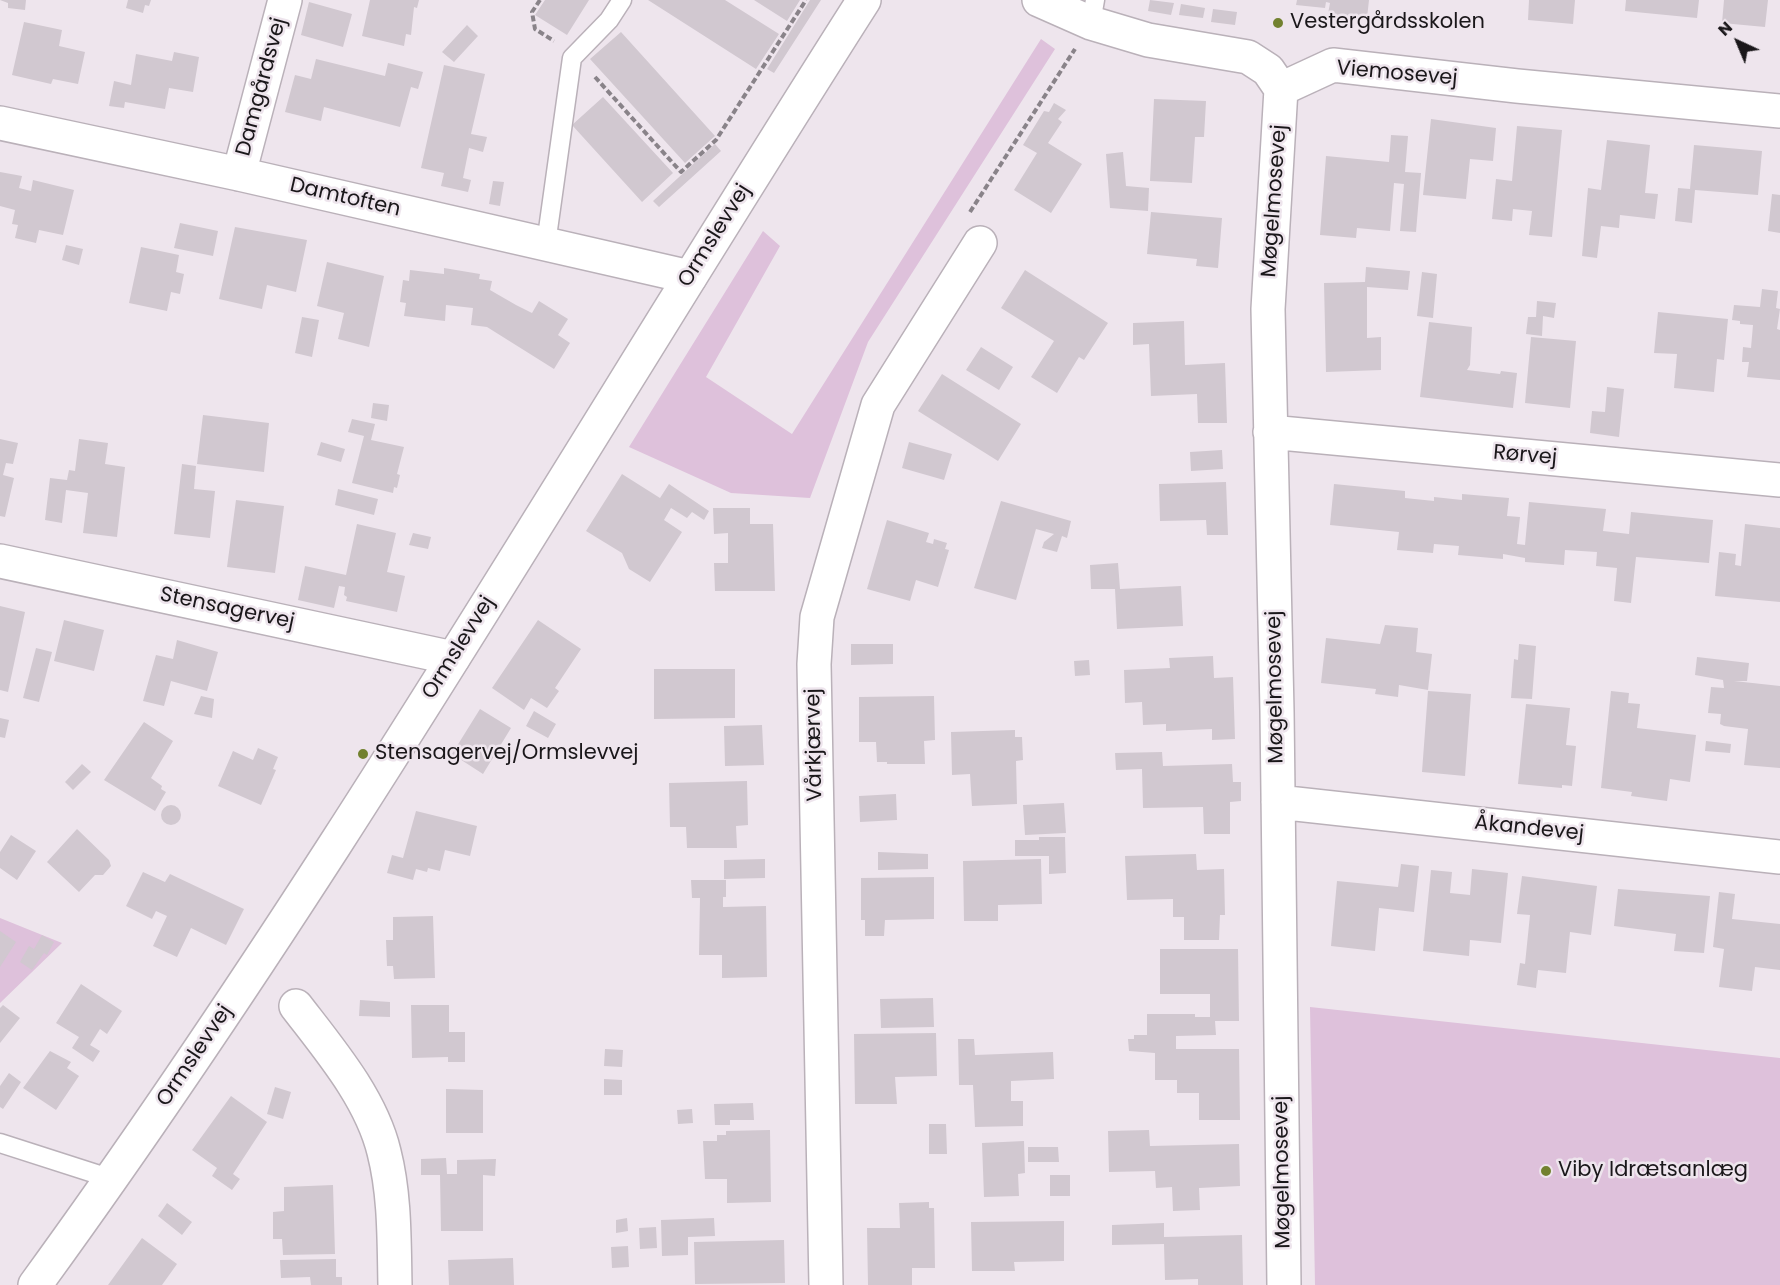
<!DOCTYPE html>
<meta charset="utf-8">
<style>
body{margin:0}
#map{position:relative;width:1780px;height:1285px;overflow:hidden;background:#eee5ed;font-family:Poppins,sans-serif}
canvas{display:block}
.north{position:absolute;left:1708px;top:12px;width:60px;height:60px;-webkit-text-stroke:4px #eee5ed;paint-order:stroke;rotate:316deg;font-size:16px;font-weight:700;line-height:24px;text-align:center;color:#1a171a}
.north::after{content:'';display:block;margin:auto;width:21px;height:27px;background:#1a171a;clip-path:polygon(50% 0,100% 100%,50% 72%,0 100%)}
</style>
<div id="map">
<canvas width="1780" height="1285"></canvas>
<div class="north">N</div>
</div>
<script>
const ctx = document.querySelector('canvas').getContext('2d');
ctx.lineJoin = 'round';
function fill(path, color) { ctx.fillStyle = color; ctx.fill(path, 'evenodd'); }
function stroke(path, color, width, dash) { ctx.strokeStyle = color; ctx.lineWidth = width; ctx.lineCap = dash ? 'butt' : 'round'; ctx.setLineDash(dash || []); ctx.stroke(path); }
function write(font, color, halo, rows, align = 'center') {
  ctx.font = font + ' Poppins,sans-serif'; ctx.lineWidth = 5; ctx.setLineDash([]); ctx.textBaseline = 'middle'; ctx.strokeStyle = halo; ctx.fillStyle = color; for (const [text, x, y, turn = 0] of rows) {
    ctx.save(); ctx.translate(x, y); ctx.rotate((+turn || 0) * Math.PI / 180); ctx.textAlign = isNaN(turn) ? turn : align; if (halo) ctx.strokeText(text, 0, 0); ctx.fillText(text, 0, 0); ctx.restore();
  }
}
const green = new Path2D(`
 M1041 39 1055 49 868 342 810 498 731 493 629 447 763 231 780 246 706 377 792 434Z
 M0 918 62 943 0 1003Z
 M1310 1007 1780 1058V1285H1315Z`);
const building = new Path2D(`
 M0 0H26L25 10 8 8V3Z
 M128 0H151L149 6 145 5 143 13 126 8Z
 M370 0H419L417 8 414 7 411 35 406 34 404 46 362 36Z
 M545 0H589L567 35 535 15Z
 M648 0H725L779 34 756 69Z
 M754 0H800L787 21Z
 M810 0H821L774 73 767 69Z
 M1150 0 1174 3 1171 15 1148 11Z
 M1297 0H1369L1367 18 1328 14 1330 3 1326 2 1325 8 1296 5Z
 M1529 0H1575L1573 24 1528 20Z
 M1626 0H1699L1697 18 1625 11Z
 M1724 0H1768L1765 27 1722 23Z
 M309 2 352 14 343 47 301 35Z
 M1181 4 1205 8 1203 18 1179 15Z
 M1213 9 1237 12 1235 25 1211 22Z
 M24 22 62 30 59 46 85 52 78 84 53 79 51 84 12 75Z
 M467 25 478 36 454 62 442 52Z
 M621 32 715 136 685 163 590 59Z
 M174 52 199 57 193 92 169 88 165 109 125 102 124 108 109 106 114 81 131 85 136 54 172 61Z
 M316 59 385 76 388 63 423 72 418 89 411 87 400 127 324 107 321 121 285 112 295 75 311 79Z
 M444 65 485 74 471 134 487 137 483 152 469 148 463 178 471 180 468 192 441 186 444 173 421 168Z
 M603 97 673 173 642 202 572 125Z
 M1154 99 1206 101 1204 137H1195L1192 183 1150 181Z
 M1054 103 1066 110 1058 119 1062 122 1048 143 1082 164 1051 213 1014 190 1037 153 1023 145 1044 111 1049 112Z
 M1431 119 1496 128 1493 161 1470 159 1466 199 1423 195Z
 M1517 126 1562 130 1552 237 1529 235 1532 211 1513 209 1512 221 1492 219 1496 179 1512 181Z
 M1391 135 1408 136 1405 172 1421 173 1416 232 1400 231 1404 184 1394 183 1390 231 1357 228 1356 238 1320 235 1326 156 1389 162Z
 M1607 140 1650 145 1645 193 1658 194 1655 219 1620 215 1619 228 1601 226 1597 258 1582 256 1588 188 1601 190Z
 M715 144 721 151 659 207 653 201Z
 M1694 145 1762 151 1758 195 1695 190 1692 223 1675 221 1678 188 1690 189Z
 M1123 152 1126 186 1149 188 1148 211 1110 208 1106 154Z
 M0 172 22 176 19 188 31 191 33 180 74 190 63 235 39 230 36 243 15 238 18 225 12 224 15 210 0 206Z
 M493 181 504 182 500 206 489 204Z
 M1772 194 1780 195V233L1768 231Z
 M1151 212 1222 218 1218 268 1196 266 1197 259 1147 254Z
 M180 223 218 231 213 256 174 248Z
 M235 227 307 240 296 292 267 285 262 309 219 299Z
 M66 245 83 249 79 265 62 260Z
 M141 247 179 255 176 272 184 274 180 294 171 292 167 311 129 303Z
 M327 262 384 276 369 347 338 339 344 313 317 306Z
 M1366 267 1410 271 1408 290 1367 287V338L1381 337V370L1326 372 1324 283 1365 282Z
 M444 268 480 274 479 279 492 281 490 290 516 305 532 313 539 301 568 319 558 335 570 343 554 369 487 327 471 325 473 308 446 305 445 321 404 316 406 303 400 302 403 280 409 281 410 270 444 274Z
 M1025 270 1108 323 1084 360 1079 357 1057 393 1031 377 1054 341 1001 308Z
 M1422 272 1437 274 1433 318 1417 316Z
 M1762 289 1778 291 1776 308 1780 309 1777 329 1780 330V380L1747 377 1749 362H1742L1743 347 1751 348 1753 325 1740 324V321L1732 320 1734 305 1760 307Z
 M1537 301 1556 303 1554 318 1543 316 1542 336 1526 334 1528 317H1536Z
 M1658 312 1728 319 1724 360 1717 359 1714 392 1674 388 1677 354 1654 353Z
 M302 317 319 320 312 357 295 353Z
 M1184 321 1185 365 1225 363 1227 423H1198L1197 394 1151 396 1149 344 1133 345V323Z
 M1429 322 1472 327 1470 365 1467 370 1500 374 1501 371 1517 373 1513 408 1420 397Z
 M1531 337 1576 341 1570 408 1525 403Z
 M981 347 1013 367 999 390 966 370Z
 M942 374 1021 424 998 461 918 411Z
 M1607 387 1624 389 1619 437 1590 433 1592 411 1605 412Z
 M373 403 389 405 387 421 371 418Z
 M203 415 269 423 264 472 197 464Z
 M352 419 375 424 371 440 404 447 397 474 400 475 397 488 394 487 393 493 352 483 364 436 348 432Z
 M0 439 18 443 13 464 6 463 3 475 14 478 5 517 0 516Z
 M79 439 108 443 105 464 125 467 117 537 83 533 88 493 66 490 62 523 45 520 50 478 67 480 69 470 75 471Z
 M321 442 345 449 341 462 317 455Z
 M909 442 952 454 944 480 902 468Z
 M1222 450 1223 469 1191 471 1190 452Z
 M182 464 196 466 194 489 215 491 210 538 174 534Z
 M622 474 660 498 669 484 709 511 704 520 692 512 687 518 671 508 664 520 682 532 650 582 629 569 622 553 586 531Z
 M1226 482 1228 535H1207L1206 520 1160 521 1159 484Z
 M1334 484 1405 491V498L1434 501V497L1462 500V494L1509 498 1507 516 1520 517 1517 544 1525 545 1529 502 1606 509 1603 531 1629 534 1631 512 1713 520 1709 563 1636 557 1631 603 1614 601 1617 568 1596 566 1597 552 1565 550 1564 565 1525 562V558L1503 554V559L1458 555 1459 546 1434 544 1433 553 1397 550 1399 532 1330 525Z
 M338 489 378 499 374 515 335 505Z
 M236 500 284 506 275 573 227 567Z
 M1001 501 1071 521 1067 538 1062 536 1057 552 1042 548 1044 542 1054 534 1036 529 1016 600 974 588Z
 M713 508H750V524H773L775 591H715L714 563H728V533L714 534Z
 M887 520 929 533 926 542 933 544 934 539 947 543 945 549 949 550 938 587 916 580 910 601 867 589Z
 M357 524 396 533 387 572 405 576 397 612 346 601 347 597 344 595 345 587 339 586 334 608 298 600 305 566 346 575Z
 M1745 524 1780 528V602L1715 596 1719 552 1736 554 1735 565 1741 566Z
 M413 533 431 537 428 549 409 545Z
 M1118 563 1120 589 1181 586 1183 626 1117 629 1115 589H1091L1090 565Z
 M0 606 25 612 8 692 0 690Z
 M64 620 104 630 94 671 54 661Z
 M538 620 581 649 555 688 559 691 547 708 531 698 524 710 492 688Z
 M1385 625 1418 628 1416 652 1432 654 1428 690 1399 685 1398 697 1375 694 1376 689 1321 683 1326 638 1380 644Z
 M177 640 218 652 207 691 171 681 164 706 143 701 156 655 173 659Z
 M851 644H893V664L851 665Z
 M1519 644 1536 646 1532 699 1511 698 1514 659 1518 660Z
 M36 648 52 652 39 702 23 698Z
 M1213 656 1214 678 1233 677 1235 739 1212 740V729L1166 731V724L1143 725 1142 702 1125 703 1124 670 1170 668 1169 658Z
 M1697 657 1749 663 1747 681H1734L1780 686V768L1744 765 1748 729 1724 726 1720 724 1721 714 1708 713 1711 687 1724 688 1723 680 1695 675Z
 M1089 660 1090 675 1075 676 1074 661Z
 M654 669H735V718L654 719Z
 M1428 691 1471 694 1465 776 1422 772Z
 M1611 691 1629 693 1628 703 1640 704 1637 728 1696 735 1690 782 1670 779 1667 801 1631 796 1632 792 1601 788Z
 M201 696 214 699 212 718 194 714Z
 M934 696 935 740 924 741 925 764H887V762H877L876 742H859V697Z
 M1526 704 1570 708 1566 745 1576 746 1572 786 1562 785V788L1518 784Z
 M480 709 511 728 483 774 452 754Z
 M534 711 556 724 548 738 526 726Z
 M0 718 9 720 5 738 0 737Z
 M144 722 173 741 151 778 162 786 161 789 166 792 155 811 104 780Z
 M762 725 764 765 725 766 724 726Z
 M1015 730V737H1022L1023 760 1016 761 1017 804 972 806 970 774 952 775 951 732Z
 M1706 741 1731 744 1730 753 1705 751Z
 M258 748 278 757 273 769 276 770 261 805 218 786 233 751 253 760Z
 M1162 752 1163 766 1232 764 1233 782H1241V801L1230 802V834H1204L1203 807 1143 808 1142 769 1116 770 1115 753Z
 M82 764 91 772 73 790 65 782Z
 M747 781 748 825 736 826 737 848H687L686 827H670L669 783Z
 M896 794 897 820 860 822 859 796Z
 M1064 803 1066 833 1025 835 1023 805Z
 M161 815a10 10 0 1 1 20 0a10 10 0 1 1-20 0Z
 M416 811 477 826 470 856 445 850 440 871 428 868 427 872 416 869 413 880 387 873 392 855 403 858Z
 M77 829 109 860 111 866 103 875H95L79 892 47 862Z
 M11 835 36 851 17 880 0 868V852Z
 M1039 837H1065L1066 873 1049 874V856H1015V840H1039Z
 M878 852 928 854V869L878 870Z
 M1196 854 1197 870 1224 869 1225 915H1220L1219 940H1184V917H1173V899L1127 900 1125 856Z
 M765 859V878L724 879V860Z
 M1041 859 1042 904 998 905V921H964L963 861Z
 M1401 864 1419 866 1414 912 1379 908 1375 951 1331 946 1337 881 1398 887Z
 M1472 869 1508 873 1501 943 1470 940 1469 956 1423 951 1431 870 1452 872 1450 893 1470 895Z
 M143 872 165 882 170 874 244 909 226 945 191 928 177 957 153 946 167 916 156 911 152 919 126 906Z
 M1522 876 1597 886 1591 935 1570 932 1566 973 1538 970 1536 988 1517 985 1520 963 1525 964 1530 915 1517 914Z
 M934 877V919L885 920 884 936H865V920H861V878Z
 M691 880H726V897H723V907L766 906 767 977 722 978V955H699L700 898H692Z
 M1618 889 1710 896 1704 953 1674 951 1676 934 1614 926Z
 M1719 892 1735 894 1732 919 1780 924V970L1755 967 1752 991 1719 987 1724 949 1713 947Z
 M433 916 435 978 394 979 393 966H387L386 940H393V917Z
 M0 931 16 942 0 967Z
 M42 935 54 942 47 955 44 953 32 970 20 962 29 946 34 949Z
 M1160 949H1238L1239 1021H1215L1216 1035 1176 1036V1049H1239L1240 1120H1199V1093H1177V1080H1155V1053L1129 1051 1128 1039H1134V1035H1147V1014H1195V1017H1210V994H1160Z
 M81 984 122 1011 107 1034 100 1029 90 1045 100 1051 93 1062 72 1048 79 1037 56 1023Z
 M933 998 934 1027 881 1028 880 999Z
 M360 1000 390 1002V1017L359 1016Z
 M3 1005 20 1018 0 1043V1008Z
 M411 1005H449V1032H465V1062H448V1057L412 1058Z
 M936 1033 937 1076 895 1077 897 1104H855L854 1034Z
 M958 1039H974L975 1055 1053 1052 1054 1079 1011 1081V1101H1023V1126L975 1127 973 1085H959Z
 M605 1049 623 1050 622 1067 604 1066Z
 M50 1051 71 1062 67 1068 79 1076 56 1110 23 1088Z
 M9 1073 21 1082 3 1109 0 1107V1086Z
 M604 1079 622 1080V1095H604Z
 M275 1087 291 1092 283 1119 267 1114Z
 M446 1089 483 1090V1133H446Z
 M231 1096 267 1122 233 1174 240 1179 232 1190 212 1176 217 1168 192 1150Z
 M753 1103 754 1120H730V1125H715L714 1104Z
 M692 1109 693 1123 678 1124 677 1110Z
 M929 1124H946L947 1154H929Z
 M770 1130 771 1202 727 1203V1179H705L703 1141H717V1135H726V1131Z
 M1149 1130 1150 1146 1239 1144 1240 1186 1199 1188 1200 1210 1173 1211 1172 1187 1156 1188 1155 1171 1109 1172 1108 1131Z
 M1024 1141 1025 1173 1018 1174 1019 1196 984 1197 982 1143Z
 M1028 1147H1058L1059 1162H1028Z
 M446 1158 447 1174H457V1160L496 1159 495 1176 483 1175V1231H441L440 1175H421V1159Z
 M1050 1175H1070V1196H1050Z
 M333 1185 335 1254 283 1255 282 1239H273V1212L284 1211V1187Z
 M929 1202V1208H934L935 1268H912V1285H868L867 1228H900L899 1203Z
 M167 1203 192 1222 182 1235 158 1216Z
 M627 1218 628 1231 616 1233V1220Z
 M714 1218 715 1236 688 1237V1255L662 1256 661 1220Z
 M1064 1221V1261L1014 1262 1015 1271H972L971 1222Z
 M1164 1223V1237L1242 1235 1243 1285H1198V1279L1165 1280 1164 1244 1112 1245V1225Z
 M656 1227 657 1248 640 1249 639 1228Z
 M142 1238 177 1264 162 1285H108Z
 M784 1240 785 1283 695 1284 694 1242Z
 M628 1246 629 1267 612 1268 611 1247Z
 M513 1258 514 1285H449L448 1260Z
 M336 1259V1277H342V1285H311L310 1277 281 1278 280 1260Z`);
const path = new Path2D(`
 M540 0 532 12 535 29 554 41
 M595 77 681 172 716 140 806 0
 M970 212 1075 49`);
const lane = new Path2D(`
 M1091 23 1095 0
 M546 244 572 58 609 20 622 0
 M0 1143 112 1179`);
const street = new Path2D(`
 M1039 0 1091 23 1148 40 1248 57 1268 70 1281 89
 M1281 89 1268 309 1277 711 1284 1285
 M1281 89 1333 65 1517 86 1780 111
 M0 123 239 174 690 277
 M239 174 285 0
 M1270 432 1780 480
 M0 561 453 658
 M1278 802 1780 857
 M296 1006C329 1049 371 1098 384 1152 395 1195 394 1240 395 1285
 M826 1285 814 664 817 617 878 405 980 243`);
const secondary = new Path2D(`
 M35 1285C335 873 590 429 864 0`);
const markers = [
 [1278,23,6,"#72812f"],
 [363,754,6,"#72812f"],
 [1546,1171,6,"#72812f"]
];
const poiNames = [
 ["Vestergårdsskolen",1290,23],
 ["Stensagervej/Ormslevvej",375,754],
 ["Viby Idrætsanlæg",1558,1171]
];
const streetNames = [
 ["Viemosevej",1397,74,5],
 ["Damgårdsvej",262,87,-75],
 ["Damtoften",345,198,13],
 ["Møgelmosevej",1275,201,-86],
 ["Ormslevvej",715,236,-58],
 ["Rørvej",1525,456,5],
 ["Stensagervej",227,609,12],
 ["Ormslevvej",459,648,-58],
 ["Møgelmosevej",1276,687,-91],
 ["Vårkjærvej",815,745,-91],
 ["Åkandevej",1529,829,6],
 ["Ormslevvej",195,1056,-56],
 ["Møgelmosevej",1283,1172,-91]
];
fill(green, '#dec1db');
fill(building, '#d1c8d0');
stroke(lane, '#bab1b9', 21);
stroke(street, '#bab1b9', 36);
stroke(secondary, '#bab1b9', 36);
stroke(path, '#898389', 4, [6, 3]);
stroke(lane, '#fff', 18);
stroke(street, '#fff', 33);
stroke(secondary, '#fff', 33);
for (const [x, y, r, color] of markers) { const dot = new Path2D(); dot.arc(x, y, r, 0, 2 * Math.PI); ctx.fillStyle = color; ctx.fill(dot); stroke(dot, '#eee5ed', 2); }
write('21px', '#1a171a', '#eee5ed', poiNames, 'left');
write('21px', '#1a171a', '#eee5ed', streetNames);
</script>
